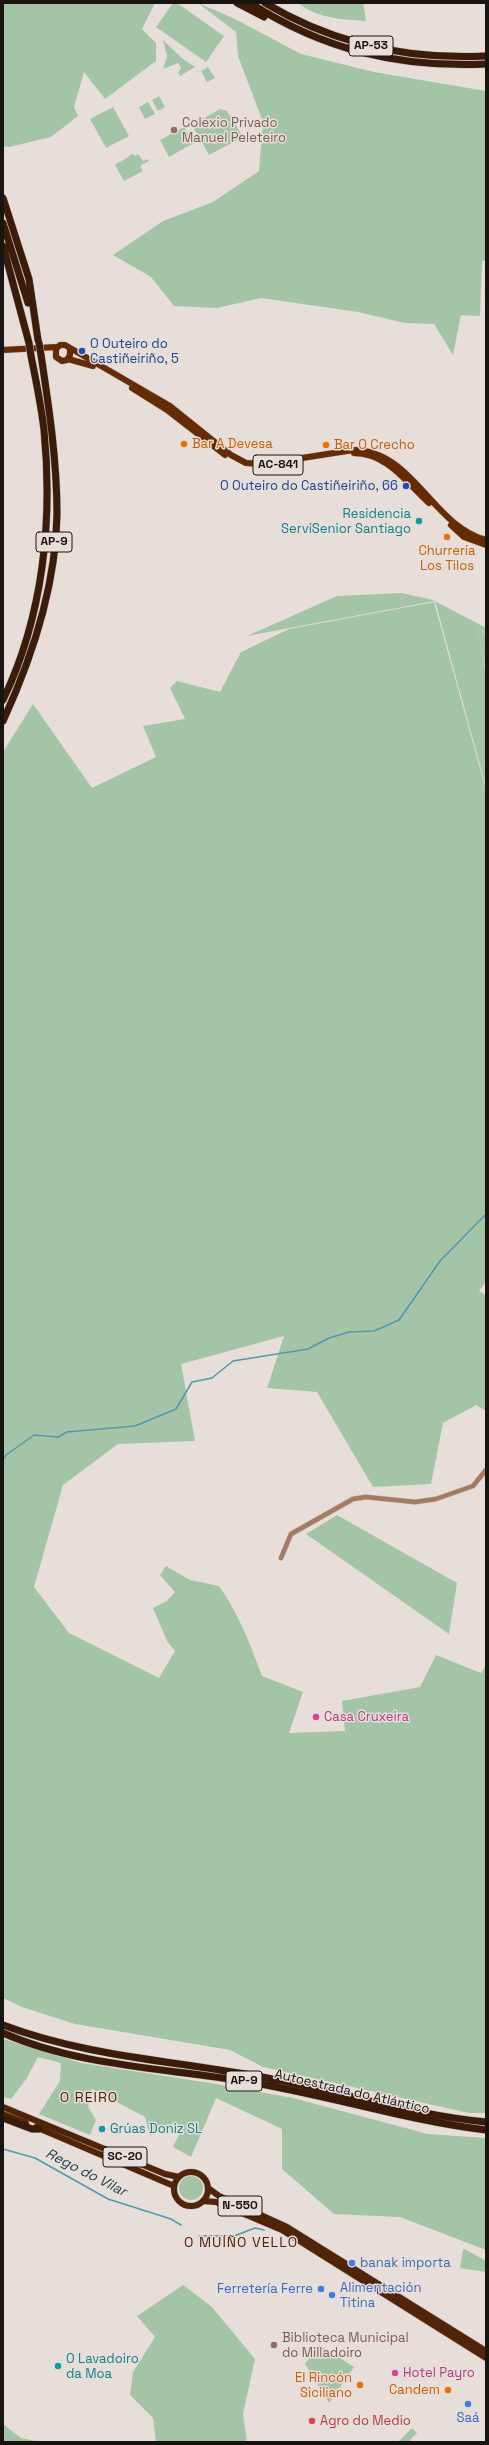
<!DOCTYPE html>
<meta charset="utf-8">
<style>
body{margin:0}
#map{position:relative;width:489px;height:2445px;overflow:hidden;background:#e8ded9;font-family:"Space Grotesk",sans-serif}
canvas{display:block}
.frame{position:absolute;inset:0;border:4px solid #171412;pointer-events:none}
</style>
<div id="map">
<canvas width="489" height="2445"></canvas>
<div class="frame"></div>
</div>
<script>
const ctx = document.querySelector('canvas').getContext('2d');
ctx.lineJoin = 'round';
function fill(path, color) { ctx.fillStyle = color; ctx.fill(path, 'evenodd'); }
function stroke(path, color, width, dash) { ctx.strokeStyle = color; ctx.lineWidth = width; ctx.lineCap = dash ? 'butt' : 'round'; ctx.setLineDash(dash || []); ctx.stroke(path); }
function write(font, color, halo, rows, align = 'center') {
  ctx.font = font + ' "Space Grotesk",sans-serif'; ctx.lineWidth = 3; ctx.setLineDash([]); ctx.textBaseline = 'middle'; ctx.strokeStyle = halo; ctx.fillStyle = color; for (const [text, x, y, turn = 0] of rows) {
    ctx.save(); ctx.translate(x, y); ctx.rotate((+turn || 0) * Math.PI / 180); ctx.textAlign = isNaN(turn) ? turn : align; if (halo) ctx.strokeText(text, 0, 0); ctx.fillText(text, 0, 0); ctx.restore();
  }
}
const green = new Path2D(`
 M3 3H155L142 29 156 43V61L105 99 84 72 74 107 78 116 51 137 9 147 3 146Z
 M173 3H177L224 36 206 62 156 27Z
 M198 3 235 19 301 54 374 72 486 91V260L482 261 480 316 461 315 453 355 434 324 405 323 358 312 261 298 217 308 174 306 151 277 113 255 163 221 213 202 259 171 263 122 238 56 236 32Z
 M298 3H363L366 21C341 19 319 19 298 3Z
 M163 40 183 59 195 67 180 76 178 72 181 68 178 63 163 69 167 56Z
 M208 67 215 78 207 82 201 71Z
 M159 96 165 107 158 111 152 100Z
 M148 102 155 114 145 119 139 107Z
 M113 107 129 136 106 148 90 119Z
 M220 109 227 111 243 137 209 155 192 125Z
 M184 127 194 143 169 157 160 140Z
 M133 154 135 156 138 154 143 161 147 159 149 161 140 166 143 171 124 181 115 165Z
 M402 593 433 600 486 628V633L477 627 486 674V787L435 601 247 636 337 596Z
 M434 602 486 790V1282L479 1291 486 1295V1411L476 1405 443 1423 431 1484 373 1487 317 1392 267 1388 284 1336 181 1364 195 1441 118 1444 63 1485 34 1587 69 1633 159 1678 175 1651 167 1641 153 1608 167 1601 175 1592 160 1575 166 1566 190 1580 219 1586C239 1614 250 1644 262 1676L303 1692 289 1733 345 1731 342 1701 420 1687 436 1655 481 1673 486 1665V2113H469L263 2067 230 2050 75 2024 22 2007 3 1998V752L33 704 92 788 156 757 143 726 185 719 170 688 177 681 220 692 241 652 289 629Z
 M477 627 486 634V671Z
 M337 1515 457 1583 449 1634 306 1534Z
 M3 2039 81 2063 210 2083 293 2098 428 2134 486 2138V2250L400 2217 334 2214 282 2169V2129L216 2098 191 2157 173 2147 180 2132 173 2123 150 2136 145 2117 92 2089 88 2107 96 2120 90 2135 39 2114 60 2081 61 2063 38 2057 27 2078 11 2099 3 2097Z
 M179 2188a12 12 0 1 1 24 0a12 12 0 1 1-24 0Z
 M465 2249 486 2261V2272L460 2268 463 2250Z
 M183 2285 212 2307 255 2359 243 2414 247 2442H156L153 2418 130 2395 133 2372 155 2337 137 2316Z
 M319 2345 354 2367 329 2403 305 2364Z
 M3 2424 21 2438 40 2442H3Z
 M412 2428 417 2433 408 2442H398Z`);
const stream = new Path2D(`
 M3 1460 6 1455 34 1435 58 1437 67 1432 135 1426 176 1409 192 1382 212 1378 233 1361 308 1349 329 1338 349 1332 374 1331 399 1320 440 1261 486 1214
 M3 2149 35 2158 108 2199 171 2219 181 2225
 M199 2236H234L255 2228 264 2230`);
const tertiary = new Path2D(`
 M281 1558 291 1534 353 1499 366 1497 415 1502 436 1499 473 1486 486 1470`);
const primary = new Path2D(`
 M70 349V355L67 360 62 361 56 357V349L60 345H65L170 406 231 455 246 463 264 464 353 450C413 450 432 526 486 540
 M3 350 57 347
 M68 359 93 366
 M132 388 167 410 225 455
 M354 453C387 453 407 483 429 503
 M451 525 464 537 486 545`);
const trunk = new Path2D(`
 M3 2107 165 2174 179 2177
 M3 2114 26 2123
 M36 2127 174 2186
 M174 2189a17 17 0 1 1 34 0a17 17 0 1 1-34 0Z
 M208 2188 219 2196 287 2227 486 2351
 M203 2201 216 2202 282 2230 486 2358`);
const motorway = new Path2D(`
 M237 3 264 17
 M250 3C324 50 399 68 486 64
 M265 3C332 43 408 60 486 56
 M3 198 29 279 38 340
 M3 223 28 303
 M3 246 29 343
 M3 700C43 617 53 521 44 430 41 405 36 380 31 356
 M3 721C32 658 56 584 57 514 57 460 49 408 41 355
 M3 2025C87 2057 178 2061 267 2078 340 2091 411 2115 486 2122
 M3 2033C78 2066 163 2068 243 2081 325 2094 404 2120 486 2130
 M3 2118 32 2129H39`);
const motorwayBridge = new Path2D(`
 M29 343 31 356
 M39 343 41 355`);
const markers = [
 [174,130,4,"#8d6e63"],
 [82,351,4,"#1a4fb4"],
 [184,444,4,"#e8710a"],
 [326,445,4,"#e8710a"],
 [406,486,4,"#1a4fb4"],
 [419,521,4,"#0f9aa8"],
 [447,537,4,"#e8710a"],
 [316,1717,4,"#d1479c"],
 [102,2129,4,"#0f9aa8"],
 [352,2263,4,"#3f7fe0"],
 [321,2289,4,"#3f7fe0"],
 [332,2295,4,"#3f7fe0"],
 [274,2345,4,"#8d6e63"],
 [58,2366,4,"#0f9aa8"],
 [395,2373,4,"#d1479c"],
 [360,2385,4,"#e8710a"],
 [448,2390,4,"#e8710a"],
 [468,2404,4,"#3f7fe0"],
 [312,2421,4,"#e0444e"]
];
const shields = [
 [371,46,44],
 [278,465,50],
 [54,542,36],
 [244,2081,36],
 [125,2157,44],
 [240,2206,44]
];
const shieldNames = [
 ["AP-53",371,46],
 ["AC-841",278,465],
 ["AP-9",54,542],
 ["AP-9",244,2081],
 ["SC-20",125,2157],
 ["N-550",240,2206]
];
const educationNames = [
 ["Colexio Privado",182,123],
 ["Manuel Peleteiro",182,138],
 ["Biblioteca Municipal",282,2338],
 ["do Milladoiro",282,2353]
];
const transitNames = [
 ["O Outeiro do",90,344],
 ["Castiñeiriño, 5",90,359],
 ["O Outeiro do Castiñeiriño, 66",398,486,"right"]
];
const foodNames = [
 ["Bar A Devesa",192,444],
 ["Bar O Crecho",334,445],
 ["Churrería",447,551,"center"],
 ["Los Tilos",447,566,"center"],
 ["El Rincón",352,2378,"right"],
 ["Siciliano",352,2393,"right"],
 ["Candem",440,2390,"right"]
];
const cultureNames = [
 ["Residencia",411,514,"right"],
 ["ServiSenior Santiago",411,529,"right"],
 ["Grúas Doniz SL",110,2129],
 ["O Lavadoiro",66,2359],
 ["da Moa",66,2374]
];
const hotelNames = [
 ["Casa Cruxeira",324,1717],
 ["Hotel Payro",403,2373]
];
const streetNames = [
 ["Autoestrada do Atlántico",352,2092,13]
];
const shopNames = [
 ["banak importa",360,2263],
 ["Alimentación",340,2288],
 ["Titina",340,2303],
 ["Ferretería Ferre",313,2289,"right"],
 ["Saá",468,2418,"center"]
];
const healthNames = [
 ["Agro do Medio",320,2421]
];
const neighbourhoodNames = [
 ["O REIRO",89,2098],
 ["O MUÍÑO VELLO",241,2243]
];
const waterNames = [
 ["Rego do Vilar",86,2173,27]
];
fill(green, '#a4c4a7');
stroke(stream, '#4e9aad', 1.5);
stroke(tertiary, '#c2bab5', 5.5);
stroke(primary, '#c2bab5', 7);
stroke(trunk, '#c2bab5', 7);
stroke(motorway, '#c2bab5', 8);
stroke(tertiary, '#a67b65', 4.5);
stroke(primary, '#642b04', 6);
stroke(trunk, '#502408', 6);
stroke(motorway, '#3b1c0b', 7);
stroke(motorwayBridge, '#c2bab5', 8, []);
stroke(motorwayBridge, '#3b1c0b', 7);
for (const [x, y, r, color] of markers) { const dot = new Path2D(); dot.arc(x, y, r, 0, 2 * Math.PI); ctx.fillStyle = color; ctx.fill(dot); stroke(dot, '#e8ded9', 1.5); }
for (const [x, y, w] of shields) { const box = new Path2D(); box.roundRect(x - w / 2, y - 10, w, 20, 3); ctx.fillStyle = '#e8ded9'; ctx.fill(box); stroke(box, '#171412', 1); }
write('bold 12px', '#171412', null, shieldNames);
write('13px', '#785e54', '#e8ded9', educationNames, 'left');
write('13px', '#164399', '#e8ded9', transitNames, 'left');
write('13px', '#c56008', '#e8ded9', foodNames, 'left');
write('13px', '#0d838f', '#e8ded9', cultureNames, 'left');
write('13px', '#b23c85', '#e8ded9', hotelNames, 'left');
write('13px', '#171412', '#e8ded9', streetNames);
write('13px', '#366cbe', '#e8ded9', shopNames, 'left');
write('13px', '#be3a42', '#e8ded9', healthNames, 'left');
ctx.letterSpacing = '1px';
write('14px', '#52210b', '#e8ded9', neighbourhoodNames);
ctx.letterSpacing = '0px';
write('italic 14px', '#1d4149', '#e8ded9', waterNames);
</script>
